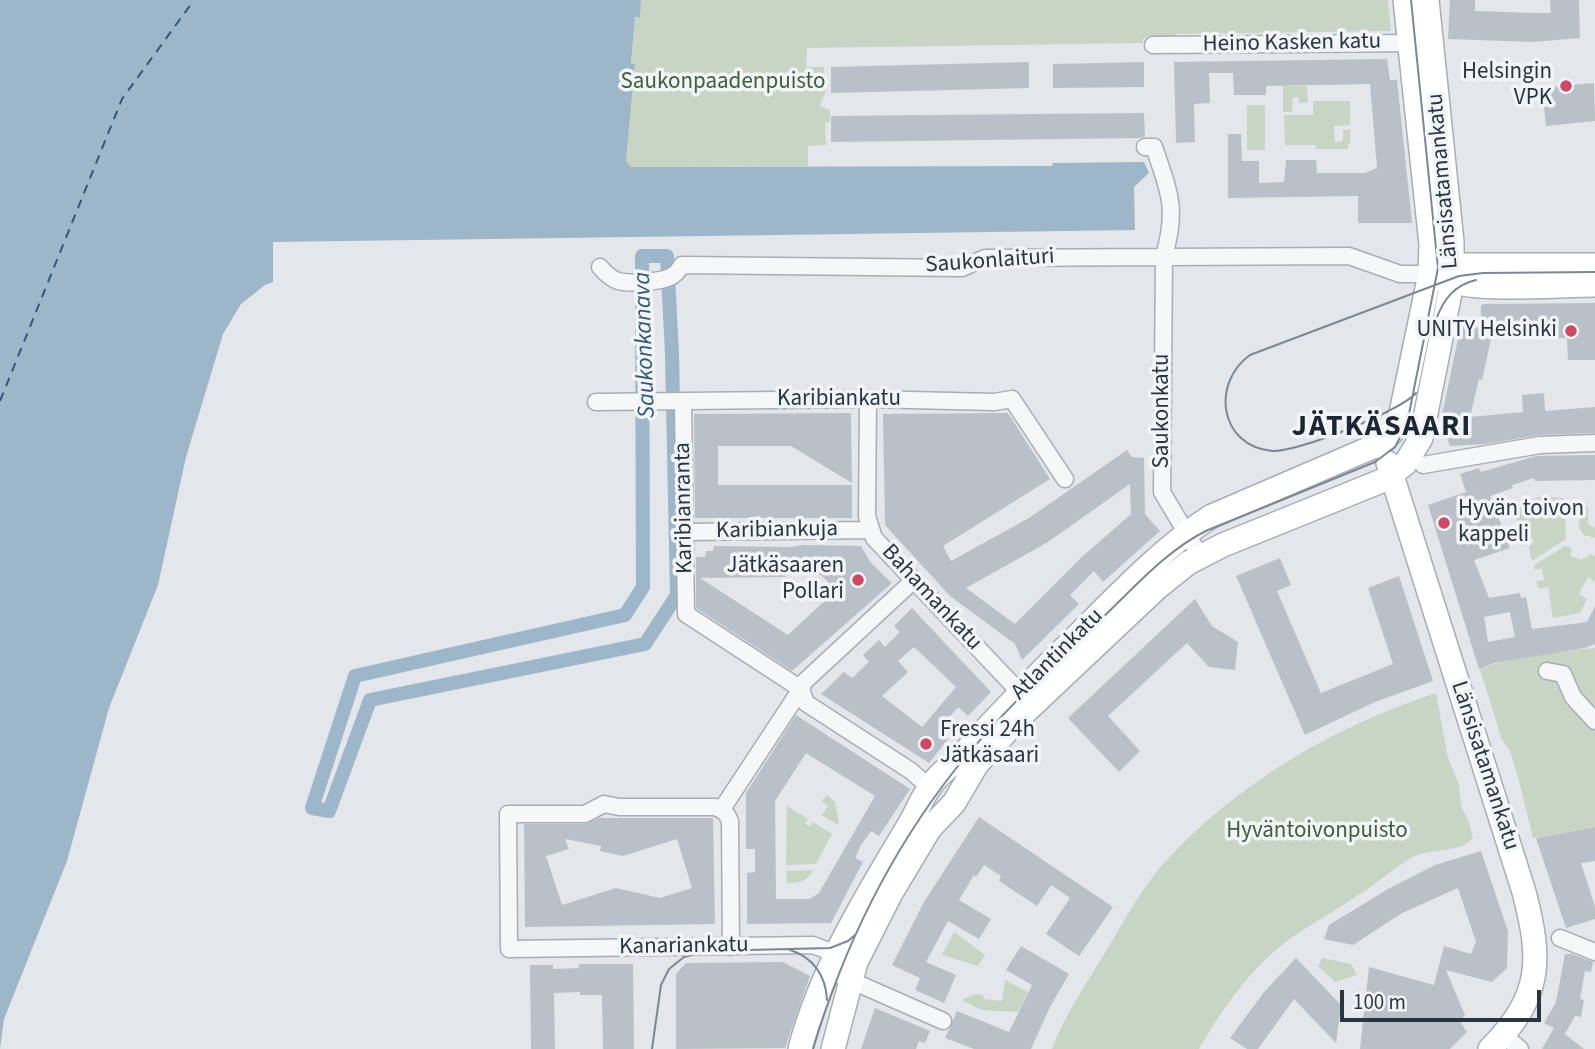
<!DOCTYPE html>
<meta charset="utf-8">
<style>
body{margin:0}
#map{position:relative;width:1595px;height:1049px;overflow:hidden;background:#e3e6eb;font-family:"Source Sans 3",sans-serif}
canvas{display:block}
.scale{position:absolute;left:1340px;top:990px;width:201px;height:32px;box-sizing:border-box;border:4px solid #2a3543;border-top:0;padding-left:9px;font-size:21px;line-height:24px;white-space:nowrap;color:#2a3543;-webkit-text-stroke:5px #f2f5f8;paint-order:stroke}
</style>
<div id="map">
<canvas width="1595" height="1049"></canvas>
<div class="scale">100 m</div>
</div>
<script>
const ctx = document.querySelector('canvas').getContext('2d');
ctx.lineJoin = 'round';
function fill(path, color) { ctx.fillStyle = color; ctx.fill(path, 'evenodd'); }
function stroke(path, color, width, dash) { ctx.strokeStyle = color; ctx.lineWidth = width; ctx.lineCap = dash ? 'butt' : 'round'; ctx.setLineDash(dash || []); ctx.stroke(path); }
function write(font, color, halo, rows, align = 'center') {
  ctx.font = font + ' "Source Sans 3",sans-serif'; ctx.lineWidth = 7; ctx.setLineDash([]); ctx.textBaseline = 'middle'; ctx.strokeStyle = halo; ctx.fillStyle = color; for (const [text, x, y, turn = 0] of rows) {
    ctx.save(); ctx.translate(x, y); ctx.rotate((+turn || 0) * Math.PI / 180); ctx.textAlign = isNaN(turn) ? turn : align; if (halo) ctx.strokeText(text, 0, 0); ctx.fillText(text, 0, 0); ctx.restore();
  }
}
const green = new Path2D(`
 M641 0H1388L1391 31 1175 34V37L1143 38V43L807 48 806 67H824L825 93 820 106 830 110V122L825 123 826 145 808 146V166L631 167 626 161 635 65H631L635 17H640Z
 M1283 86H1307L1308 103H1299V98L1293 97 1292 112H1283Z
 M1313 101H1350V125L1334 126 1335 142 1343 141V130H1350V144H1348V149H1316L1315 145H1285L1284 115H1313Z
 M1247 105H1265V150H1247Z
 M1539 497 1564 498 1566 539 1532 561 1529 547 1534 541 1527 532 1523 536 1511 507Z
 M1580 506H1588V524L1595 528V538L1584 535 1579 528Z
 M1565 546 1572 548 1570 556 1582 560 1583 558H1587L1589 554 1595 556V582L1588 577 1579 594 1587 599 1580 613 1553 618 1548 587 1539 589 1536 581 1544 580 1542 568 1535 570 1534 565Z
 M1595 648V827L1533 838 1518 777 1510 751 1502 740 1480 669C1516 655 1556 652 1595 648Z
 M1436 693 1448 758 1459 784 1461 806 1468 820 1473 838C1462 853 1431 848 1413 857 1394 867 1378 883 1360 894 1335 911 1307 926 1283 944 1249 971 1220 1012 1199 1049H1052C1064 1016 1085 986 1103 956 1122 925 1140 890 1164 863 1236 784 1334 726 1436 693Z
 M827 795 835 802 839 822 838 825 822 815 828 806 822 801Z
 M787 806 808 819 805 824 810 826 813 822 832 834 816 864 786 865Z
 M813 870C807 882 799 883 787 883L786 871Z
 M954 932 985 955 978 966 942 955Z
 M1322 958 1351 964 1357 975 1335 982 1318 966Z
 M1005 980 1028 992 1018 1012 982 1010 961 1000 975 994 983 995 984 999 1002 1001Z`);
const water = new Path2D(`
 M0 0H641L640 17H635L631 64H635L626 161 631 167 1052 166 1053 163 1144 162 1149 173 1134 187 1135 230 273 242V282L265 285 241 304 223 334 186 457 158 585 109 708 67 861 4 1019 0 1049Z`);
const canal = new Path2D(`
 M642 256H667L672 354 677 595 645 644 370 700 329 811 312 808 355 676 625 615 643 587Z`);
const ferry = new Path2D(`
 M0 401 122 99 194 0`);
const building = new Path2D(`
 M1450 0H1475V11L1534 13H1551L1550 0H1579L1580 38 1533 42 1448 39Z
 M1387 59 1390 80H1397L1412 223H1358V196L1228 198V134H1241L1242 161H1259V183L1284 182 1286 160H1316L1317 173H1365L1377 168 1370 84 1266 86V95H1234L1233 73H1209L1210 103 1194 104 1195 142 1176 143 1174 62Z
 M1029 62V88L831 93V67Z
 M1144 62V87L1053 88V64Z
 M1594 83 1595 121 1546 126 1542 88Z
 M1144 113 1145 137 1139 138 831 142V116Z
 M1595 303V360H1568L1567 338 1547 339V334H1492L1482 380 1479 379 1470 417 1523 412 1522 395 1544 393 1545 411 1595 407V433L1540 435 1486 444 1450 446 1441 420 1461 324 1481 328V305L1485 304Z
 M851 413 852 483 791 446H718V485H852V518H695L694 414Z
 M1008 413 1050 479 943 546 951 561 1029 518 1127 450 1132 457 1144 458 1145 514 1160 531 1103 582 1094 571 1070 595 1079 604 1022 660 1015 644 950 596 885 525 883 414ZM1130 484 1131 514 1082 557 1015 624 966 588 1048 542Z
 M1595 455V480L1535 481 1534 478 1512 485 1513 488 1490 496 1510 548 1474 560 1489 598 1520 593 1521 598 1526 597 1532 629 1587 622 1595 606V644L1585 648 1494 663 1479 669 1428 505 1466 492 1460 474 1479 468 1481 472 1536 456ZM1510 612 1515 637 1488 642 1484 617Z
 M803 545 861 546 871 563 892 583 792 671 696 608V557H705L706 551H713L714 546 791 547ZM787 575H821L839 593 821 604 788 635 700 578 786 577Z
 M1280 558 1291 585 1277 591 1321 693 1393 664 1368 588 1399 576 1433 681 1375 702 1305 735 1236 576Z
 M1195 599 1212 626 1238 642 1235 670 1209 667 1187 643 1108 716 1140 751 1119 772 1068 718Z
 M912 608 991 692 968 716 958 707 938 730 948 739 929 763 821 694 844 672 852 678 869 662 863 655 879 640 885 647 900 632 894 626ZM914 647 956 687 922 727 882 696 908 672 898 661Z
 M796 715 910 789 879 836 871 831 861 845 855 858 863 862 831 923 747 924V873L755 872V849H746V793ZM806 753 875 796 819 893 810 899H776L775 801Z
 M979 817 1113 907 1079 956 1046 934 1070 898 1051 885 1037 906 999 881 1001 876 984 865 976 877 974 875 959 900 991 919 979 939 948 921 926 962 956 975 944 1003 915 990 920 978 892 965 924 902Z
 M599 818H713L715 924 525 927 524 824H585ZM565 839 601 846 600 851 623 856 677 839 692 888 660 898 616 888 562 905 546 856 569 849Z
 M1595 827V861L1581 863 1595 907V919L1566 928 1536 838Z
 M1481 851 1508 931 1507 968 1492 982 1446 970 1465 1015 1460 1021 1467 1032 1450 1049H1360L1369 967 1434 985 1444 946 1471 954 1476 942 1458 888 1402 913 1353 945 1324 939 1329 925 1388 889 1435 865Z
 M1021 946 1069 974 1050 1007 1031 1049H974L945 1038 957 1011 1009 1032 1032 985 1006 970Z
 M1565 954H1572L1593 962 1591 972 1585 971 1580 999 1584 1000 1581 1017 1575 1016 1565 1034 1584 1049H1542L1554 1028 1544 1023 1556 1002Z
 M1296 958 1341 1005 1336 1043 1294 999 1258 1049H1247L1230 1038 1264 992Z
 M783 962 810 976 785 1048 676 1049V974L686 963Z
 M579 964H633L634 1049H603L602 995H580V992L554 993 555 1049H531L530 965H553V969L579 968Z
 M875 1008 930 1031 925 1043 919 1041 916 1049H861Z`);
const street = new Path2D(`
 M1153 45 1418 43
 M1145 147H1154C1169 192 1178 207 1164 256L1162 492 1200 556
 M600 267C605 273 610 278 618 281 628 284 660 282 670 277 675 275 679 270 682 265L962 268 985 258 1349 256 1400 274H1430
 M868 399 867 516 874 538 889 554 1026 699
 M596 402 868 399 994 402 1012 399 1065 479
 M683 402 686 614 801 689 722 809
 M1423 465 1540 445 1595 443
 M685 532 870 530
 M914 580 804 682 801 689 806 703 911 771 920 779
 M1547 671 1563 674 1573 697 1595 721
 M1560 938 1595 952
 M731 947 730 821C727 813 723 810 715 807H619L604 804 585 814H508L509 949 813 945 844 957
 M843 977 943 1021
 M1503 1035 1520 1049`);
const secondary = new Path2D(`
 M1439 270 1454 265H1595
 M1439 278C1476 293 1553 285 1595 285
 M1388 463 1524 892C1542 961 1542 996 1490 1049
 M800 1049C821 969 867 895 909 825 918 810 923 793 936 779 944 770 954 763 963 754 1001 712 1040 672 1081 632 1119 594 1167 544 1212 516L1382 443 1393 431 1401 413 1430 274 1431 244 1405 0
 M833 1049 856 962 891 893 930 828 954 803 977 764 1019 718 1158 587 1188 563 1223 545 1384 480 1405 464 1421 438 1452 283V242L1427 0`);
const tram = new Path2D(`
 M1436 320C1443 300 1454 285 1476 280
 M1416 393C1401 411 1296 453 1272 451 1219 446 1211 383 1250 355L1459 276 1483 273 1595 272
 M790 950C813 957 826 976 827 1000
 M652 1049 661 985 669 969 684 957 707 951 830 948 848 941 855 935
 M813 1049C843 949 890 853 954 771 997 717 1048 669 1098 622 1132 590 1166 550 1208 530L1375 462 1395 447 1407 424 1438 268 1411 0`);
const markers = [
 [1566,86,7,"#ce4964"],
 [1571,331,7,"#ce4964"],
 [1444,523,7,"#ce4964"],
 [858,580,7,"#ce4964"],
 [926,744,7,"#ce4964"]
];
const streetNames = [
 ["Heino Kasken katu",1292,44,-1],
 ["Länsisatamankatu",1444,181,-95],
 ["Saukonlaituri",990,262,-4],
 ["Karibiankatu",839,400],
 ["Saukonkatu",1163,411,-90],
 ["Karibianranta",685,508,-91],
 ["Karibiankuja",777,531,-1],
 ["Bahamankatu",931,598,47],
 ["Atlantinkatu",1058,655,-45],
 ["Länsisatamankatu",1484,766,72],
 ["Kanariankatu",684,947,-1]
];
const poiNames = [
 ["Helsingin",1552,73],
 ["VPK",1552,99],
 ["UNITY Helsinki",1557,331],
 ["Hyvän toivon",1458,510,"left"],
 ["kappeli",1458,536,"left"],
 ["Jätkäsaaren",844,567],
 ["Pollari",844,593],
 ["Fressi 24h",940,731,"left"],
 ["Jätkäsaari",940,757,"left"]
];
const parkNames = [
 ["Saukonpaadenpuisto",723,83],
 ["Hyväntoivonpuisto",1317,832]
];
const waterNames = [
 ["Saukonkanava",646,345,-92]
];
const districtNames = [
 ["JÄTKÄSAARI",1382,428]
];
fill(green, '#c9d5c4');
fill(water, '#9eb6ca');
stroke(canal, '#9eb6ca', 14);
stroke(ferry, '#345677', 2, [9, 7]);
fill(building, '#bac0c8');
stroke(street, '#a8adb5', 19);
stroke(secondary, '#a8adb5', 26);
stroke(street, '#f5f7f9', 16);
stroke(secondary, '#fff', 23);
stroke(tram, '#7c8794', 2);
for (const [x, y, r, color] of markers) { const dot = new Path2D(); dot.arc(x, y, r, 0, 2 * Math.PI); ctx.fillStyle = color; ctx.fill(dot); stroke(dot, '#f2f5f8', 2.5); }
write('23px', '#2a3543', '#f2f5f8', streetNames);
write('23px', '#2a3543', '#f2f5f8', poiNames, 'right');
write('23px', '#415f38', '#f2f5f8', parkNames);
write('italic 24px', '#345677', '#f2f5f8', waterNames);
ctx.letterSpacing = '2px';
write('bold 30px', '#1d2634', '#f2f5f8', districtNames);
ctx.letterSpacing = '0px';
</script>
